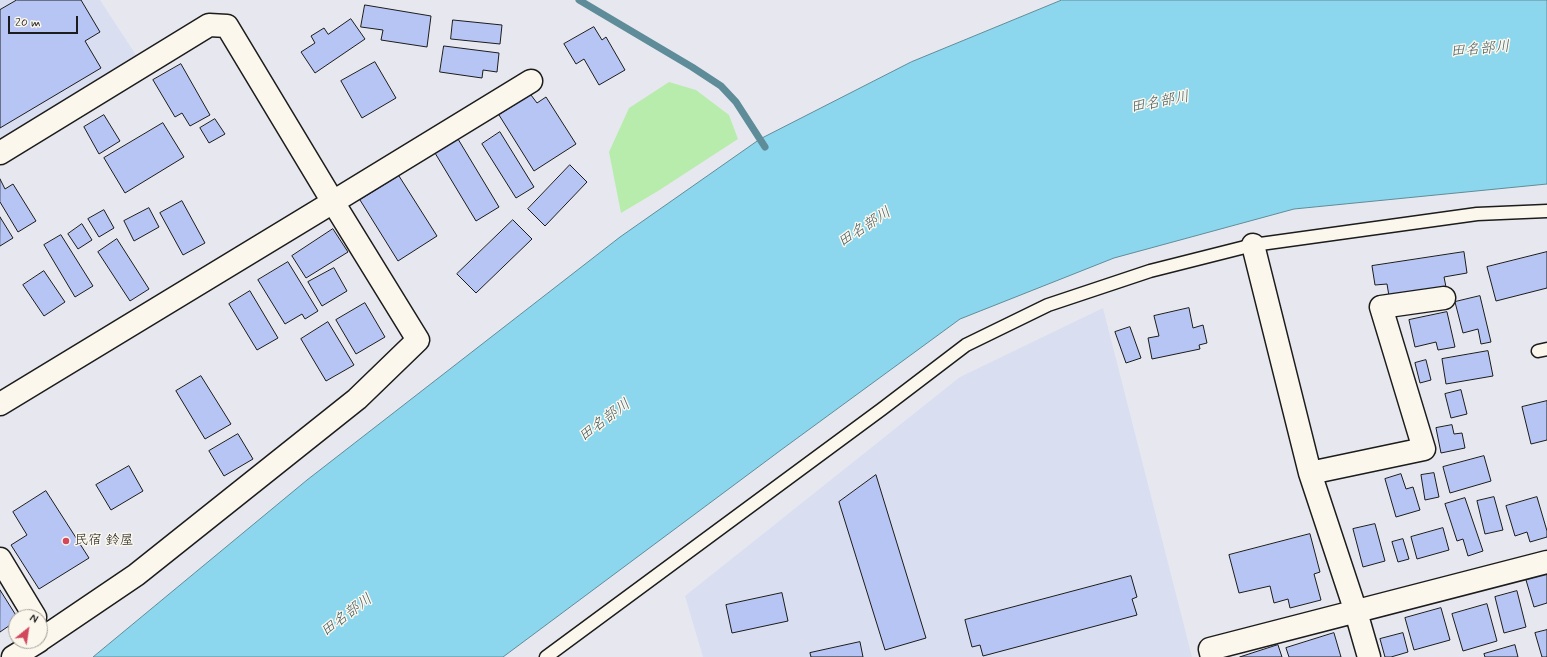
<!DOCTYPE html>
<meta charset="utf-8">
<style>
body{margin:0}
#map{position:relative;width:1547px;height:657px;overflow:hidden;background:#e7e8ef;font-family:Mynerve,sans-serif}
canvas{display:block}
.north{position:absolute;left:8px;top:609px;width:40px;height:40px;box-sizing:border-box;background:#fbf7ec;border:1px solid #a29f99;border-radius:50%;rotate:30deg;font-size:11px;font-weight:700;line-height:16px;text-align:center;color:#1c1c1c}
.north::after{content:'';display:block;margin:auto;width:14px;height:18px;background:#d1495b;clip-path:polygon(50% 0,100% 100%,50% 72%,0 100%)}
.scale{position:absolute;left:8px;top:16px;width:70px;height:18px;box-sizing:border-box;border:2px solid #1c1c1c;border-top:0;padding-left:5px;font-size:12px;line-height:14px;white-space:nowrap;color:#1c1c1c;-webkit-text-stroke:3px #fbf7ec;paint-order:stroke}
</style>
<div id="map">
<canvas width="1547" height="657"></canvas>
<div class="north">N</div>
<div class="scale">20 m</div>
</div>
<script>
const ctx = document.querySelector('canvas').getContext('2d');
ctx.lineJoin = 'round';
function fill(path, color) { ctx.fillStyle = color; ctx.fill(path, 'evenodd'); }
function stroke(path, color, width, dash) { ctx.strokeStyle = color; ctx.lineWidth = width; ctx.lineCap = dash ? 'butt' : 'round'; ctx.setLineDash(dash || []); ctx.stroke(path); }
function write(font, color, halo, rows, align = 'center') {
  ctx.font = font + ' Mynerve,"Klee One",sans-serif'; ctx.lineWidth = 3; ctx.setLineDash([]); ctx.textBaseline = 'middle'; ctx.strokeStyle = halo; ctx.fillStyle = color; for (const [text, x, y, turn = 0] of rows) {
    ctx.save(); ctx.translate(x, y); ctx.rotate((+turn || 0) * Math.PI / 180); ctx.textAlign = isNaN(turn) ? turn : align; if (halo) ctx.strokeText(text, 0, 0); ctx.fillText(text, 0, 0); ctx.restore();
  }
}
const built = new Path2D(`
 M0 0H100L136 55 0 139Z
 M1103 308 1192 657H703L685 596 960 377Z`);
const green = new Path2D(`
 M669 82 696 90 729 115 738 139 658 191 621 213 609 152 629 108Z`);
const water = new Path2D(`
 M1062 0H1547V184L1294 209 1114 258 960 319 781 450 503 657H93L307 480 620 237 760 139 911 62Z`);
const stream = new Path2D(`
 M579 0 692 67 721 86 736 102 765 147`);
const building = new Path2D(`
 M17 0H81L100 32 85 41 101 68 0 128V10Z
 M365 5 431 16 427 47 381 40 383 30 361 27Z
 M351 19 365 39 315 73 301 52 315 43 311 36 324 28 328 34Z
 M453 20 502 25 500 44 451 39Z
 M594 27 602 40 606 37 625 70 599 85 584 59 576 64 564 44Z
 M444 46 499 53 497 72 483 70 482 78 440 72Z
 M375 62 396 98 362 118 341 81Z
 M181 64 210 115 190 126 182 113 175 117 153 80Z
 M531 95 537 103 546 97 576 144 534 171 499 115Z
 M104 115 120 141 99 154 84 127Z
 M215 119 225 134 209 143 200 128Z
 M163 123 184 157 125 193 104 158Z
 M500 132 534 187 516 198 482 144Z
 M458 139 499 207 476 221 435 153Z
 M570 165 587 182 545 226 528 209Z
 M399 176 437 236 398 261 360 200Z
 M0 179 5 189 13 184 36 221 18 232 0 202Z
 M182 201 205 243 183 255 160 213Z
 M149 208 159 227 134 241 124 221Z
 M104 210 114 228 99 237 88 219Z
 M0 217 13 238 0 246Z
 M513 220 532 239 476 293 457 274Z
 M82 224 92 240 78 249 68 234Z
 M333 229 348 252 306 278 292 256Z
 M61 235 93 286 75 297 44 245Z
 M117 239 149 289 130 301 98 252Z
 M1464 252 1467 273 1444 277 1446 287 1389 296 1387 284 1375 285 1372 266Z
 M1547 252V288L1496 301 1487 267Z
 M288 262 318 311 305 319 302 314 285 324 258 280Z
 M334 268 347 291 322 306 308 282Z
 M44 271 65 302 44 316 23 285Z
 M250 291 278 338 257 350 229 304Z
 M1480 296 1491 342 1481 344 1478 329 1463 333 1455 302Z
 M365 303 385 337 356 354 336 320Z
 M1189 308 1193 328 1203 325 1207 343 1199 345 1200 349 1152 359 1148 338 1159 336 1154 316Z
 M1447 312 1455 347 1438 350 1436 342 1415 347 1409 320Z
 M328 322 354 365 326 381 301 339Z
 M1130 327 1141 358 1126 363 1115 332Z
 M1488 351 1493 376 1446 384 1442 359Z
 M1426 360 1431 380 1420 383 1415 363Z
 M201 376 231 424 205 439 176 391Z
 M1461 390 1467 414 1451 418 1445 394Z
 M1547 401V440L1531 444 1522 407Z
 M1452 425 1454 434 1462 433 1465 448 1441 453 1436 428Z
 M238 434 253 459 224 476 209 451Z
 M1484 456 1491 481 1450 493 1443 467Z
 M129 466 143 491 111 510 96 485Z
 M1434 473 1439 497 1425 500 1421 475Z
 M1401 474 1406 489 1413 487 1420 510 1396 517 1385 479Z
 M876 475 926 638 885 650 839 502Z
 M46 491 89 558 39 589 11 545 27 535 13 512Z
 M1494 497 1503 530 1485 534 1477 501Z
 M1537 497 1547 531V537L1530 542 1527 532 1515 536 1506 506Z
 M1465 498 1483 551 1468 556 1463 539 1457 541 1445 504Z
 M1375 524 1385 561 1363 567 1353 529Z
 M1443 528 1449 550 1417 559 1411 537Z
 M1310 534 1320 572 1314 574 1321 600 1290 608 1288 599 1274 603 1270 586 1239 593 1229 555Z
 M1403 539 1409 559 1398 562 1392 542Z
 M1547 574V603L1534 607 1526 580Z
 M1131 576 1137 597 1132 599 1137 615 983 656 980 645 972 647 965 620Z
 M0 590 17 617H16V621L0 632Z
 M1517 591 1526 627 1504 633 1495 597Z
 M782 593 788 621 732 633 726 605Z
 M1487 604 1497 641 1463 651 1452 614Z
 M1441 608 1450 640 1414 650 1405 618Z
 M1547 630V657H1542L1535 633Z
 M1334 633 1341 657H1289L1286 648Z
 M1403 633 1408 652 1391 657H1385L1380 639Z
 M860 642 863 657H811L810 653Z
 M1278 645 1282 657H1240Z
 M1515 645 1518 657H1485L1484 654Z`);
const service = new Path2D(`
 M1538 351 1547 349
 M546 657 882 409 966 345 1048 305 1150 271 1253 245 1477 214 1547 211`);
const minor = new Path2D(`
 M0 153 209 25 227 26 333 202 0 404
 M1253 245 1310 473 1356 612 1369 657
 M1310 473 1424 449 1381 307 1444 298
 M0 559 35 617
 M40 640 136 575 357 399 418 340 333 202 531 81
 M13 657 39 641
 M1212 657 1210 649 1547 562`);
const markers = [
 [66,541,4,"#d1495b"]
];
const poiNames = [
 ["民宿 鈴屋",74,541]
];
const waterNames = [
 ["田名部川",1480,50,-5],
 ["田名部川",1160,103,-11],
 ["田名部川",865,228,-33],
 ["田名部川",605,421,-37],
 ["田名部川",347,616,-37]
];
fill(built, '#d9def1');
fill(green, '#b8ecad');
fill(water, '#8cd7ed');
stroke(water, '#5f8c99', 1);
stroke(stream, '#5f8c99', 7);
fill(building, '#b7c5f5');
stroke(building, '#1c1c1c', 1);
stroke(service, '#1c1c1c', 15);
stroke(minor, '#1c1c1c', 25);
stroke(service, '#fbf7ec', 12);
stroke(minor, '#fbf7ec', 22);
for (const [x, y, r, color] of markers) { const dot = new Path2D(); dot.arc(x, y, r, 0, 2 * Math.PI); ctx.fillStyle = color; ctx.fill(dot); stroke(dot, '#fbf7ec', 1.5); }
write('14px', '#1c1c1c', '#fbf7ec', poiNames, 'left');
write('italic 15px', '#435d65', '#fbf7ec', waterNames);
</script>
